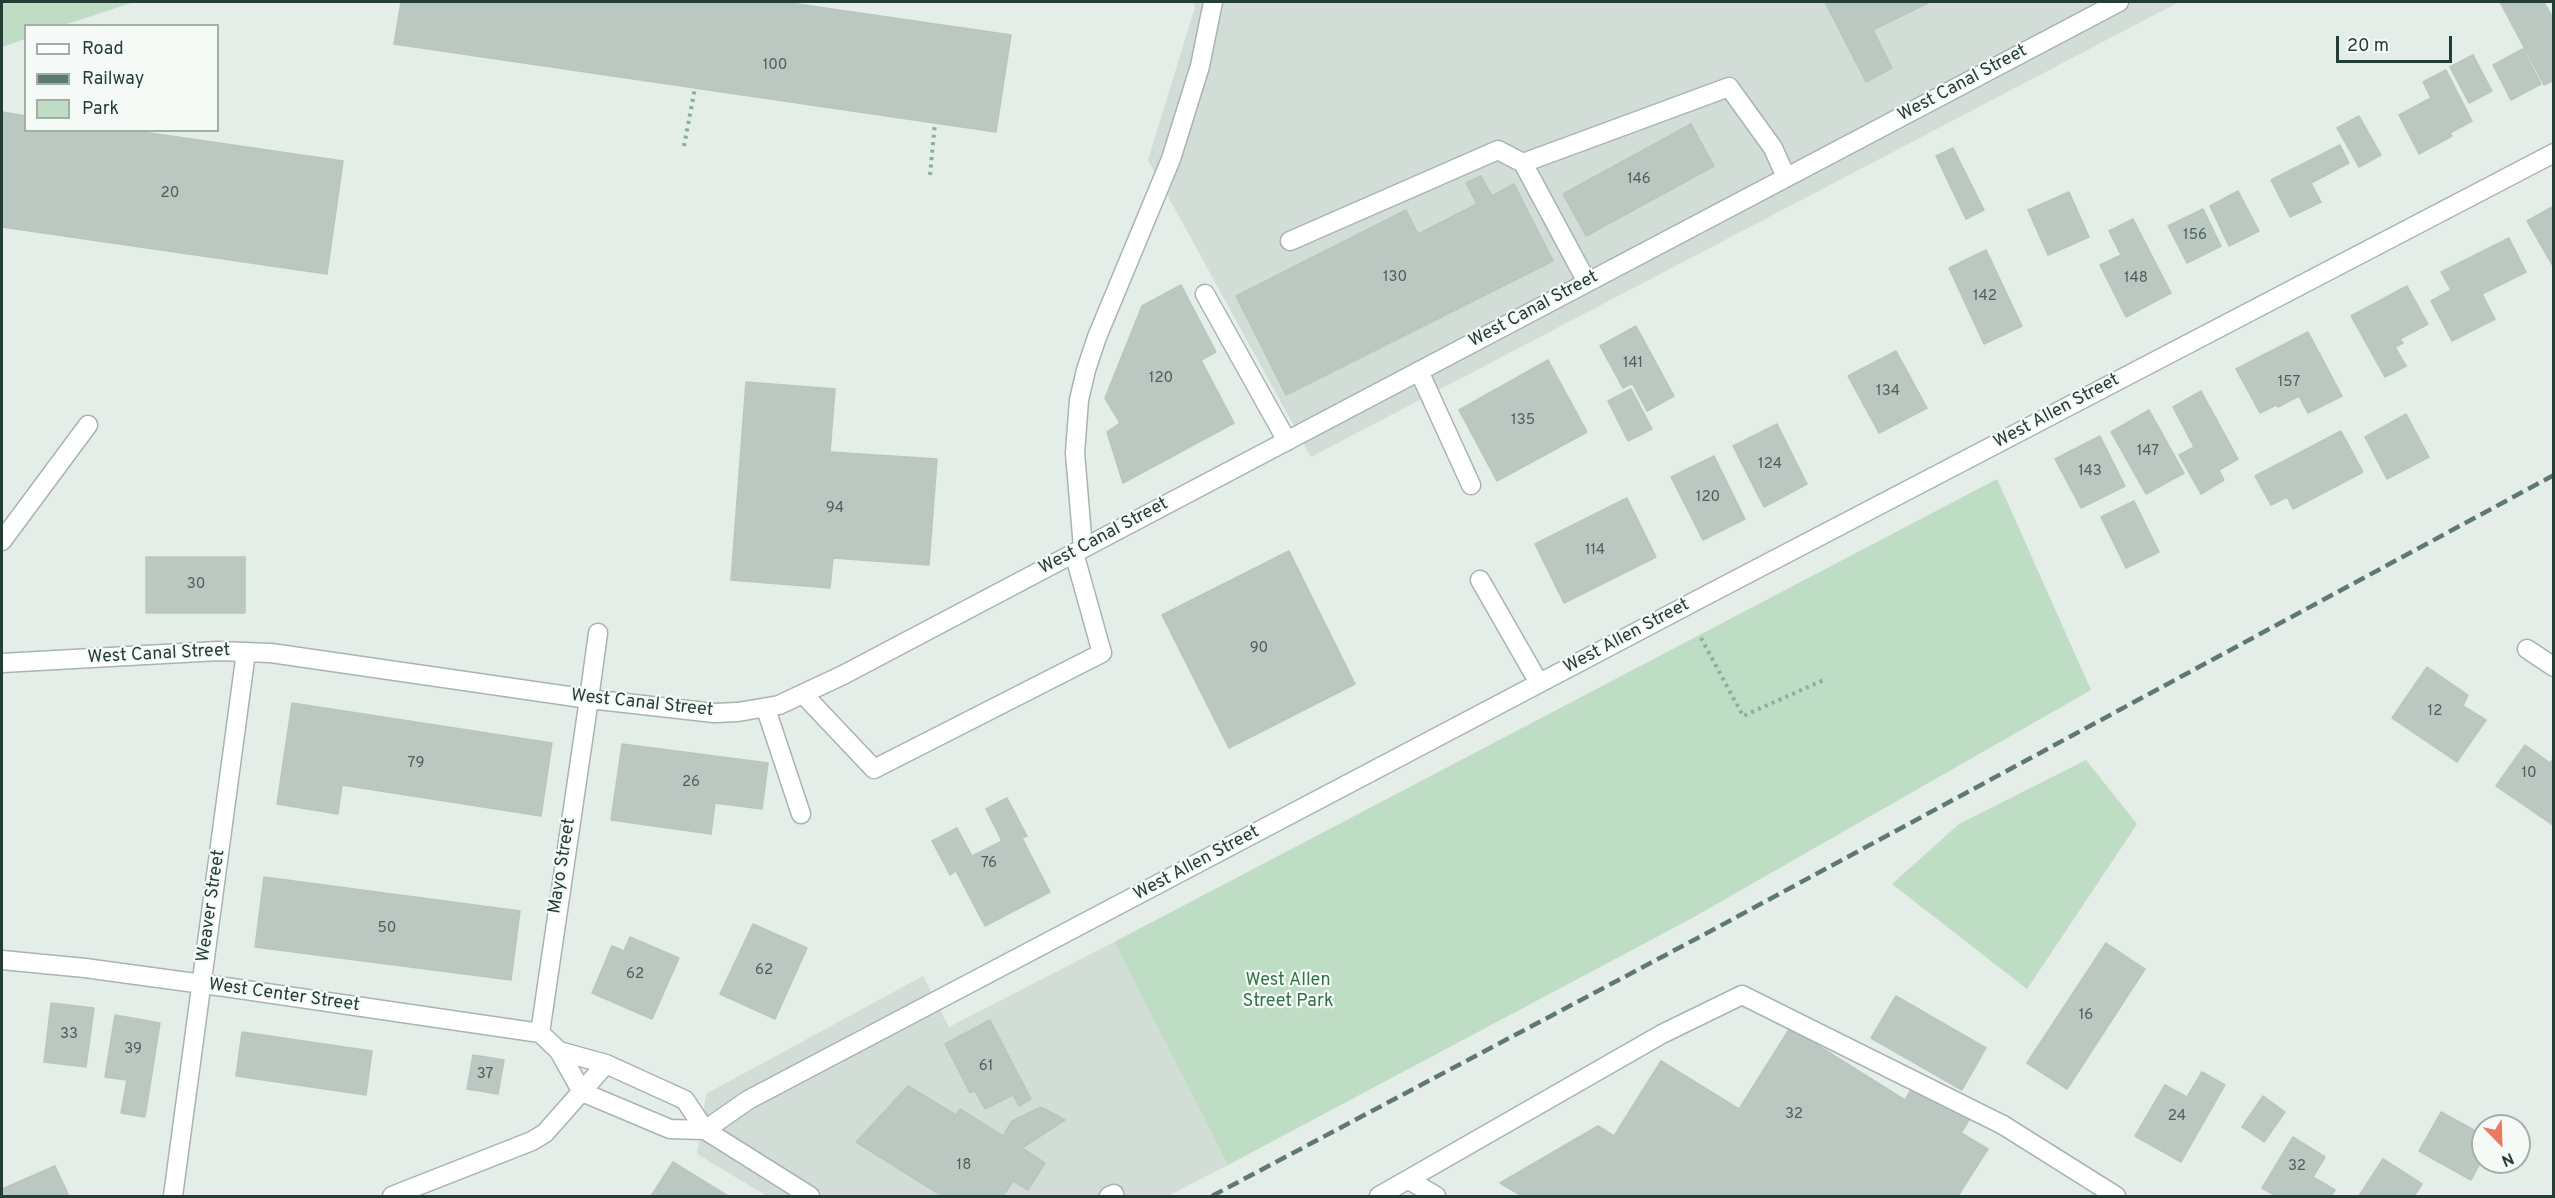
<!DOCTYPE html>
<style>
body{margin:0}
#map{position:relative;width:2555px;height:1198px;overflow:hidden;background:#e4ede8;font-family:Overpass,sans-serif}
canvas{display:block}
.frame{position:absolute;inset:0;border:3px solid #243e35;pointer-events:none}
.legend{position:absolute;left:24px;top:24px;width:195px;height:108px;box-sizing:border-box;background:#f5faf7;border:2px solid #a1afa9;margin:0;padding:8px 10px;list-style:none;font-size:18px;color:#243e35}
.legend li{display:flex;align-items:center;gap:12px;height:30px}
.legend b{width:30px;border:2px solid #a1afa9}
.north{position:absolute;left:2471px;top:1114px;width:60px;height:60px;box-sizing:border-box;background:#f5faf7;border:2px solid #a1afa9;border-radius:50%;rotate:157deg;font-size:16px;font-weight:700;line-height:24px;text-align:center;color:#243e35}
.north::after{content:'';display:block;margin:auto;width:21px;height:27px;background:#ec7a63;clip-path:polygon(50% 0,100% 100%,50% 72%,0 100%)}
.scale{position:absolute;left:2336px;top:36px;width:116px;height:27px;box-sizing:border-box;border:3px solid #243e35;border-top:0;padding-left:8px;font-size:18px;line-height:21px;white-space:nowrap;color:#243e35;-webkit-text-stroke:4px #f5faf7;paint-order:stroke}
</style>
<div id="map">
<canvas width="2555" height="1198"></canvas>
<div class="frame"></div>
<ul class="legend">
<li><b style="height:8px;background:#fff"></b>Road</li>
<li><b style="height:8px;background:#5f7970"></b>Railway</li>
<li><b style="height:16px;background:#beddc4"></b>Park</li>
</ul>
<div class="north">N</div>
<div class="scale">20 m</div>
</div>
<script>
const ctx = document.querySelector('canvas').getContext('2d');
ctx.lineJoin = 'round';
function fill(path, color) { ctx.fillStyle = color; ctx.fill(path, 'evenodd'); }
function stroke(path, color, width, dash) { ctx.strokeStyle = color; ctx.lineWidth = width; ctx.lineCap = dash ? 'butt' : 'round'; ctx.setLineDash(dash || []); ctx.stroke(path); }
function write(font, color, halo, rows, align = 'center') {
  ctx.font = font + ' Overpass,sans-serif'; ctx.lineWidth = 4.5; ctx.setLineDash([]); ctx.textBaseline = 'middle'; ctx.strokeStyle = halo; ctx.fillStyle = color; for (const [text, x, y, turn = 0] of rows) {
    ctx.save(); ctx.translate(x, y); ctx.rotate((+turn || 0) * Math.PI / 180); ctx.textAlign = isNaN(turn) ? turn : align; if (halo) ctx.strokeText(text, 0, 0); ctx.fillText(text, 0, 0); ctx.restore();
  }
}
const built = new Path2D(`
 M1193 2H2179L1311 457 1148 160 1195 7Z
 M1114 942 1228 1165 1168 1196H767L697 1154 706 1094 923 976 949 1027Z`);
const green = new Path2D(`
 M2 2H134L64 25 26 26 25 39 2 47Z
 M1997 479 2091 690 1694 917 1228 1165 1114 942Z
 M2086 760 2137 824 2027 989 1892 884 1959 824Z`);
const building = new Path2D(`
 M401 2H784L1011 35 996 132 394 44Z
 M1825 2H1930L1873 30 1892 68 1866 82Z
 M2500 2H2544L2554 20V80L2544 85Z
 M2523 49 2541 84 2511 100 2493 65Z
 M2473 55 2492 91 2469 103 2450 67Z
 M2446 70 2472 121 2450 133 2452 136 2419 154 2399 115 2431 98 2423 82Z
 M2 112 26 116V130H129L343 161 327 274 2 227Z
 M2359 116 2381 155 2359 167 2337 128Z
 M1691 124 1714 166 1586 236 1563 194Z
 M2340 145 2349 163 2311 183 2321 202 2290 217 2271 180Z
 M1953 148 1984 210 1966 219 1936 156Z
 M1481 176 1492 196 1514 184 1553 261 1286 395 1236 296 1406 210 1418 234 1477 204 1466 183Z
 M2238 191 2259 231 2229 246 2210 206Z
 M2069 192 2089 237 2048 255 2028 210Z
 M2554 206V268L2527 221Z
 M2203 209 2221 246 2187 263 2168 226Z
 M2133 219 2171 293 2126 317 2100 265 2121 255 2109 231Z
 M2509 238 2526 272 2482 294 2495 319 2452 341 2431 301 2451 290 2441 272Z
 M1986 250 2022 326 1984 344 1949 268Z
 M1181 285 1216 352 1201 360 1234 423 1123 483 1107 432 1120 423 1105 398 1142 306Z
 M2407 286 2428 324 2400 339 2403 343 2395 347 2406 366 2385 377 2351 316Z
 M1636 326 1674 396 1647 411 1632 383 1623 388 1600 346Z
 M2308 332 2342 396 2308 413 2299 396 2278 407 2276 405 2260 413 2236 369Z
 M1896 351 1927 408 1879 433 1848 376Z
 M1548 360 1587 432 1497 481 1459 410Z
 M746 382 835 389 830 452 937 459 929 565 833 558 830 588 731 580Z
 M1631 389 1652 429 1628 441 1608 401Z
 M2201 391 2238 459 2219 470 2224 480 2201 494 2179 455 2194 447 2173 407Z
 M2149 410 2184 473 2146 494 2111 432Z
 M2406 414 2429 457 2387 479 2365 437Z
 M1777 424 1807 484 1764 507 1733 446Z
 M2341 431 2363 472 2293 509 2287 497 2271 505 2255 476Z
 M2100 436 2125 486 2081 508 2055 459Z
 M1714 456 1745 519 1703 540 1671 477Z
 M1627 498 1656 557 1564 603 1535 544Z
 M2134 501 2159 552 2126 568 2101 517Z
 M1289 551 1355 684 1229 748 1162 615Z
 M146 557H245V613H146Z
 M2427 667 2468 695 2463 706 2486 720 2457 762 2392 718Z
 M292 703 552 743 541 816 342 785 338 814 277 804Z
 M622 744 768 763 762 809 715 803 711 834 611 820Z
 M2525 745 2550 763 2554 758V826L2496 786Z
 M1007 798 1027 836 1022 838 1050 892 985 926 956 871 950 875 932 841 957 828 972 856 1002 841 986 809Z
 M264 877 520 911 511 980 255 947Z
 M753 924 807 948 775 1019 720 994Z
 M630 937 679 958 652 1019 592 993 612 946 624 951Z
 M2106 943 2145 969 2067 1089 2027 1063Z
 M1896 996 1986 1048 1962 1090 1871 1038Z
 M51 1003 94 1008 86 1067 44 1062Z
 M115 1015 160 1023 145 1117 121 1113 127 1080 105 1077Z
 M990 1020 1031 1099 1019 1106 1013 1095 985 1109 975 1091 970 1093 945 1044Z
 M1790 1028 1905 1100 1914 1085 1969 1120 1961 1133 1988 1149 1958 1196H1522L1500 1183 1598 1126 1614 1136 1661 1061 1739 1109Z
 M242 1032 372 1051 366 1095 236 1076Z
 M473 1055 504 1060 498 1094 467 1089Z
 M2202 1072 2225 1085 2181 1162 2135 1136 2165 1085 2187 1097Z
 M908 1086 956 1115 960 1109 1003 1136 1012 1121 1041 1107 1065 1120 1022 1148 1045 1163 1028 1190 1013 1181 1003 1196H942L856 1142Z
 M2263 1096 2285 1112 2264 1142 2242 1127Z
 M2441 1112 2483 1135V1158L2471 1180 2419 1151Z
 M2293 1137 2325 1157 2313 1177 2335 1190 2331 1196H2276L2262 1188Z
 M2383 1159 2422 1184 2414 1196H2359Z
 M673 1162 728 1196H651Z
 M55 1166 69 1196H2V1189Z`);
const path = new Path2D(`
 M684 146 695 88
 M930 175 935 123
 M1701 638 1743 716 1826 679`);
const service = new Path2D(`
 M1290 241 1498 150 1523 163
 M1587 282 1523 163 1729 87 1773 148 1786 177
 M1205 294 1287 441
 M1419 371 1471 485
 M2 541 88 425
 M1083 548 1075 453 1079 400 1086 370 1097 337 1171 159 1200 66 1213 2
 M1480 580 1539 683
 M804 695 874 769 1102 653 1074 553
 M589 699 598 633
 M766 709 801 814
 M1409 1180 1436 1196
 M1109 1196 1114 1194
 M1379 1196 1662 1034 1742 995 2003 1125`);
const minor = new Path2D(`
 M2527 649 2554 667
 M2 663 218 651 271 653 589 699 714 713 738 712 779 705 843 675 2119 2
 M540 1033 589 699
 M2003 1125 2116 1196
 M705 1130 748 1100 1703 597 2554 153
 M173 1196 246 652`);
const tertiary = new Path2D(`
 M2 960 85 968 232 988 540 1033 559 1051 582 1092 670 1129 705 1130
 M559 1051 606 1064 685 1100 705 1130 810 1196
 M392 1196 532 1141 545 1133 606 1064`);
const rail = new Path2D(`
 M1212 1196 1707 933 2554 475`);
const numberNames = [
 ["100",775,66],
 ["146",1639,180],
 ["20",170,194],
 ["156",2195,236],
 ["130",1395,278],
 ["148",2136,279],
 ["142",1985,297],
 ["141",1633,364],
 ["120",1161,379],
 ["157",2289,383],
 ["134",1888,392],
 ["135",1523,421],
 ["147",2148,452],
 ["124",1770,465],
 ["143",2090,472],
 ["120",1708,498],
 ["94",835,509],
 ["114",1595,551],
 ["30",196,585],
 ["90",1259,649],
 ["12",2435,712],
 ["79",416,764],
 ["10",2529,774],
 ["26",691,783],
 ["76",989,864],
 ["50",387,929],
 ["62",764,971],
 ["62",635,975],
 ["16",2086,1016],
 ["33",69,1035],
 ["39",133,1050],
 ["61",986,1067],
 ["37",485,1075],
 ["32",1794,1115],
 ["24",2177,1117],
 ["18",964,1166],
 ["32",2297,1167]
];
const streetNames = [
 ["West Canal Street",1963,84,-28],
 ["West Canal Street",1534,310,-28],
 ["West Allen Street",2057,412,-28],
 ["West Canal Street",1104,537,-28],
 ["West Allen Street",1627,637,-28],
 ["West Canal Street",159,655,-3],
 ["West Canal Street",642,704,6],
 ["West Allen Street",1197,864,-28],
 ["Mayo Street",563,866,-81],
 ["Weaver Street",212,906,-82],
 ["West Center Street",284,996,8]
];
const parkNames = [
 ["West Allen",1288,981],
 ["Street Park",1288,1002]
];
fill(built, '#d2ddd7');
fill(green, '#beddc4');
fill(building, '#bac8c1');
stroke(building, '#b7c7bf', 1.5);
stroke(service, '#a7b5af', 21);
stroke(minor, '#a7b5af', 21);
stroke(tertiary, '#a7b5af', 21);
stroke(path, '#86af9f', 4, [3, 4.5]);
stroke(service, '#fff', 18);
stroke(minor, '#fff', 18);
stroke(tertiary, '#fff', 18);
stroke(rail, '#5f7970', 4.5, [12, 6]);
write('15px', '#4a6058', null, numberNames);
write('18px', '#243e35', '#f5faf7', streetNames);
write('18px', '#307345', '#f5faf7', parkNames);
</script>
